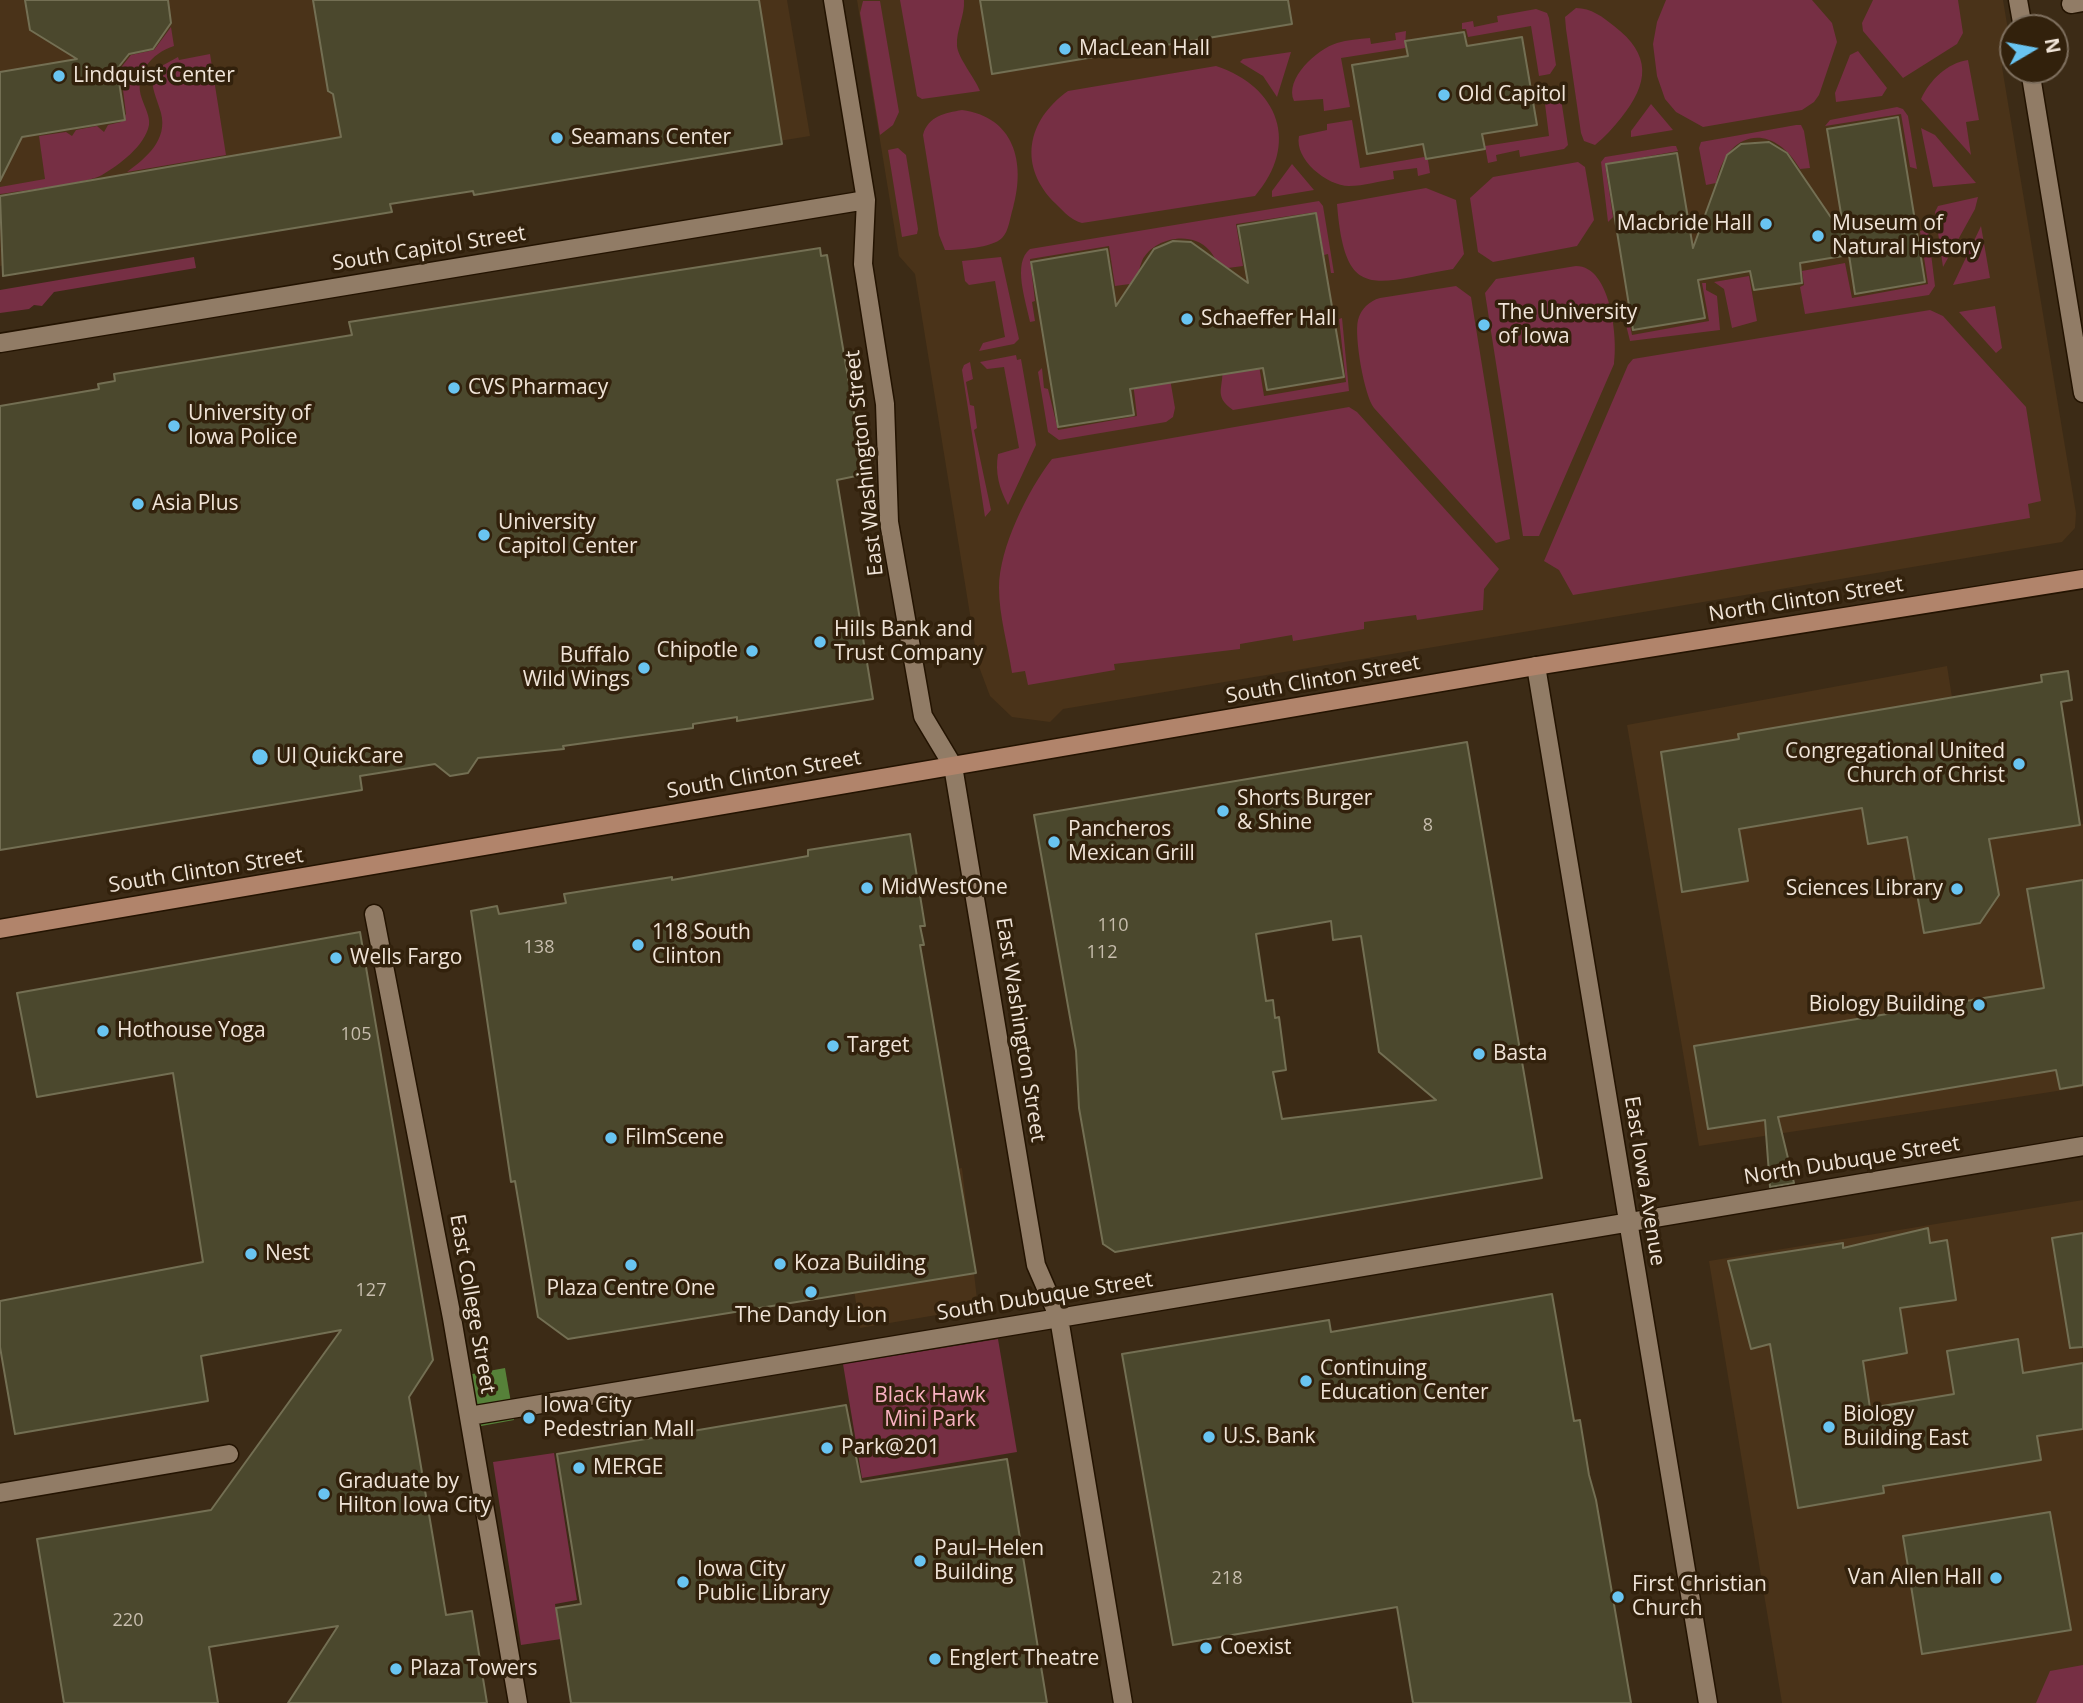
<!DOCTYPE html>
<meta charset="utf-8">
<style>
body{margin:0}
#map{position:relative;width:2083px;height:1703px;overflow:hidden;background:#3c2b16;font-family:"Open Sans",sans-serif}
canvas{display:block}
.north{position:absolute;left:1999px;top:14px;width:70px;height:70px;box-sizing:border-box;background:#32210c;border:2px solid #7e6f5e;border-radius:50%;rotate:80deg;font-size:19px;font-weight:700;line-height:28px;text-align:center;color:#f0e4d8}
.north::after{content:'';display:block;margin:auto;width:24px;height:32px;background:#69c4f1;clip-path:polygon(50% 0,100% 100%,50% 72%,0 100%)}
</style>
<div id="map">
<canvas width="2083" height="1703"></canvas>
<div class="north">N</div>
</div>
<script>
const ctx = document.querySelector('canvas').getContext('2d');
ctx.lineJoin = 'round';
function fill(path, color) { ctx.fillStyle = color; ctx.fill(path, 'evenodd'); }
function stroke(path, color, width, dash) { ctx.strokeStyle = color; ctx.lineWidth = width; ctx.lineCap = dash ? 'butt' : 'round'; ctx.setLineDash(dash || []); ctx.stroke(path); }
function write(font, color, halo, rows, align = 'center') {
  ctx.font = font + ' "Open Sans",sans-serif'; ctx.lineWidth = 7; ctx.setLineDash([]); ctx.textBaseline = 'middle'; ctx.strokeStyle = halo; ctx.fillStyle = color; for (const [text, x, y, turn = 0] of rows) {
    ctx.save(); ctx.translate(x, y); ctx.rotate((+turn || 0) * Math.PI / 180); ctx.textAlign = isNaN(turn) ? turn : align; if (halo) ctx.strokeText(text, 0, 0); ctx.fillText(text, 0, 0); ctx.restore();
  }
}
const built = new Path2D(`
 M0 0H787L810 136 0 266Z
 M857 0H2003L2011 48 2002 67 2076 513 2075 528 2062 542 1063 709 1050 722 1012 717 990 696 978 664 915 274 899 256Z
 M1947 666 1975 841 2083 824V1087L1699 1146 1627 725Z
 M962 1168 978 1308 860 1328 838 1189Z
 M2083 1200V1703H1782L1709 1261Z`);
const green = new Path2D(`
 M900 0H964C965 16 956 30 957 46 958 58 975 78 980 91L922 99 917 96Z
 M1666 0H1812L1832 23 1837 42 1819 95 1814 102 1802 110 1703 127 1676 112 1665 99 1657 76 1653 44 1657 22Z
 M1873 0H1958L1963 33 1957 44 1903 78 1863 31 1862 23Z
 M863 1H880L899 112 893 125 880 135 860 13Z
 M1576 8C1591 8 1603 17 1614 26 1652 55 1649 83 1621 118 1613 128 1605 137 1595 145L1584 141 1581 133 1566 29 1565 17Z
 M1536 9 1547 13 1549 18 1556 65 1550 74 1539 76 1531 26 1468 37 1466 29H1462V23L1473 21 1474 27 1498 22 1497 16Z
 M171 27 174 46C152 53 133 74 142 99 145 108 150 116 149 125 145 146 119 165 102 175 89 183 19 191 0 194V187L45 179 39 136 66 132 72 136 76 130 97 126 104 132 108 125 121 122 126 114 123 90 118 86 121 83 119 70 131 55 154 50Z
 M1406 31 1405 48 1341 58 1350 107 1324 111 1323 99 1294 101C1284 79 1317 49 1337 43 1347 40 1359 39 1370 38L1371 44 1396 40 1395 33Z
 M1858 51 1887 88 1882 96 1836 102 1835 93 1850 55Z
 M1291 52 1277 97 1263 76 1240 62 1243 59Z
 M210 54 226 155 127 172C146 158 168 140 161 113 158 102 153 92 152 81L158 68 178 57 179 60Z
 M1968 60 1979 120 1966 122 1971 155 1921 99C1930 80 1947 63 1968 60Z
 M1216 66C1279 87 1300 144 1255 196L1082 223C1071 220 1065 213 1056 204 1018 167 1026 121 1068 91Z
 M1543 88H1558L1560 92 1568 145 1564 149 1520 157 1519 150 1496 155 1497 161 1488 163 1485 146 1549 136Z
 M1651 104 1673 130 1631 137V131Z
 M1897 107 1903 109 1908 116 1917 169 1910 167 1901 114 1825 126 1830 120Z
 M962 110C1014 117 1026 162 1013 208 1010 217 1009 231 1002 238 992 248 959 250 945 250L939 235 923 135C928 116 945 113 962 110Z
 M1352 120 1360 168 1424 157 1428 160 1430 173 1418 176 1417 168 1393 171 1394 179C1380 181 1364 186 1349 186 1327 186 1294 159 1299 136L1327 130V124Z
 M1796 125H1801L1804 131 1810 168 1800 169C1773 122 1727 129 1716 183L1706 185 1699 148 1701 142Z
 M1921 128 1935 135 1976 183 1933 187Z
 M1672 146H1676L1678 151 1605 164 1613 217 1608 222 1601 162 1605 157Z
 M898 148 906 155 918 229 917 234 902 237 888 150Z
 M1578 162 1585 167 1594 220 1577 246 1493 262 1478 252 1470 198 1493 177Z
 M1292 164 1314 190 1272 197V191Z
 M1426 188 1456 200 1464 254 1453 269C1373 283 1345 303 1337 204Z
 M1978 197 1975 209 1943 267 1935 212 1938 206Z
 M1319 201 1323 206 1334 273H1331L1328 254 1324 255 1316 212 1236 224 1243 266 1220 269C1217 263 1214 255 1209 250 1191 230 1153 238 1142 261 1139 268 1138 276 1137 283L1115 286 1109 246 1030 259 1035 301 1032 302 1035 321 1030 322C1026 301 1012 263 1030 249Z
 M1981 226 1990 278 1953 285Z
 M1928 229 1935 286 1929 295 1805 314 1800 287 1804 285 1802 271 1845 263 1852 298 1928 284 1920 231Z
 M194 257 196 268 54 292 42 306 34 305 29 309 0 313V290Z
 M1001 257 1019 339 1014 344 979 351 983 343 1005 337 995 281 969 285 965 281 962 261Z
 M1576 266C1611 266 1618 338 1614 364L1539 536H1523L1485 293 1496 279Z
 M1749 276 1757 321 1732 328 1724 289 1714 282Z
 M1702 283H1706V290L1717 296 1720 330 1630 341 1624 317 1628 316 1632 335 1709 321Z
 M1456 286 1471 297 1510 539 1496 543 1374 408C1364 395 1354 336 1358 320 1361 309 1369 301 1380 298Z
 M1995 306 2002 348 1996 353 1959 312Z
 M1930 310 1943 316 2026 407 2041 501 2028 504 2030 518 1573 595 1559 570 1544 561 1628 365 1633 359Z
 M1342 318 1349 391 1233 410C1212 395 1225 388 1222 365L1257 353 1264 396 1346 382 1339 319Z
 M1016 355 1017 360 1021 359 1036 445 1008 505C999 488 995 473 998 454L1019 448 1004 367 987 369 980 362Z
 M970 362 973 379 966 382 970 405 974 406 977 428 974 430 991 510 985 517 962 370 964 365Z
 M1042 368 1044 388 1048 389 1058 430 1137 416 1132 374 1169 373 1175 408 1173 417 1166 422 1059 440 1048 432 1038 372Z
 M1349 407 1357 412 1499 569 1484 589 1483 610 1417 620 1416 615 1364 622V629L1293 641 1292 635 1240 644V649L1114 664 1115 670 1028 685 1025 671 1012 673C1008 645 999 616 999 588 999 548 1028 490 1052 459Z
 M998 1339 1017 1452 862 1478 843 1364Z
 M554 1453 577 1600 555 1604 561 1639 521 1645 493 1462Z
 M2083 1665V1703H2036L2050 1671Z`);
const water = new Path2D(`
 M505 1368 514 1420 465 1429 456 1377Z`);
const building = new Path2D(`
 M25 0H168L171 23 153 49 129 54 117 69 125 120 22 137 0 181V72L77 59 30 30Z
 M313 0H759L782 144 474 195 473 191 390 204 392 212 3 276 0 196 341 137 333 94 328 91Z
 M980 0H1288L1292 24 992 74Z
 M1464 32 1467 46 1522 37 1537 125 1482 134 1485 149 1426 159 1423 144 1367 154 1352 65 1408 56 1405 41Z
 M1898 117 1925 282 1855 294 1849 255 1800 263 1802 283 1754 290 1750 271 1698 280 1705 318 1633 330 1606 164 1677 153 1693 248 1727 155 1741 144 1769 142 1787 153 1845 238 1827 129Z
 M1316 213 1344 377 1267 390 1263 368 1130 389 1134 415 1058 427 1031 262 1107 249 1116 306 1154 249 1173 241 1191 242 1248 283 1238 226Z
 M820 248 821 256 827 255 863 465 856 476 837 480 873 699 737 721V717L693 724V728L563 746 564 749 478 758 468 773 450 776 435 764 360 776 362 790 0 850V406L99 389 98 384 115 381 114 374 352 335 349 322Z
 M2068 671 2072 700 2061 702 2080 825 1989 839 1999 895 1980 923 1924 933 1907 837 1868 844 1862 808 1739 829 1748 881 1682 892 1661 752 1739 739 1738 734 2042 682 2041 675Z
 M1467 742 1542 1178 1115 1252 1103 1244 1079 1108 1076 1051 1034 815ZM1331 921 1333 940 1361 936 1379 1052 1436 1100 1282 1119 1273 1072 1286 1070 1279 1017 1275 1018 1273 1000 1266 1001 1256 934Z
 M910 834 925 926H920L924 945H920L976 1273 568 1339 538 1317 515 1181 511 1182 471 911 497 906 499 914 566 903 564 894 672 877V880L808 856V850Z
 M2083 880V1085L2060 1089 2056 1070 1778 1117 1794 1183 1770 1187 1765 1120 1708 1129 1694 1046 2044 988 2027 889Z
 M360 932 433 1360 409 1397 417 1443 446 1615 472 1611 487 1703H288L338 1626 209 1647 218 1703H64L37 1539 211 1510 341 1330 201 1356 208 1401 15 1434 0 1347V1301L203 1262 173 1073 37 1097 17 993Z
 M1928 1228 1930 1243 1947 1240 1956 1300 1900 1308 1907 1353 1863 1361 1870 1408 1954 1394 1947 1351 2018 1339 2023 1373 2083 1363V1429L2037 1436 2041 1460 1883 1486 1884 1493 1798 1508 1770 1344 1751 1349 1728 1261 1843 1243V1248Z
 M2083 1233V1347L2070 1348 2052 1238Z
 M1552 1294 1574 1421 1580 1420 1589 1475 1596 1500 1631 1703H1413L1397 1607 1173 1645 1122 1354 1329 1320 1331 1332Z
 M846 1405 861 1482 1007 1459 1047 1703H571L556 1608 581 1604 557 1454Z
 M2050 1512 2071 1630 1922 1654 1903 1536Z`);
const pedestrian = new Path2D(`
 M2071 4 2083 2
 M374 914 452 1318 518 1703
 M469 1416 1059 1318`);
const tertiary = new Path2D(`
 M833 0 866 200 863 264 885 404 889 522 923 716 953 766 1026 1206 1036 1265 1059 1318 1123 1703
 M2018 0 2023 28
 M2030 70 2083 393
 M0 343 866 200
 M1536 666 1708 1703
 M1059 1318 2083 1146
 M0 1493 229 1454`);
const secondary = new Path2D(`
 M0 929 1536 666 2083 579`);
const markers = [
 [1065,49,7,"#69c4f1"],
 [59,76,7,"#69c4f1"],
 [1444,95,7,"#69c4f1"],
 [557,138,7,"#69c4f1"],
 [1766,224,7,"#69c4f1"],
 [1818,236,7,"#69c4f1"],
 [1187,319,7,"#69c4f1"],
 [1484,325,7,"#69c4f1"],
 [454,388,7,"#69c4f1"],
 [174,426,7,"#69c4f1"],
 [138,504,7,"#69c4f1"],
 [484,535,7,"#69c4f1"],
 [820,642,7,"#69c4f1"],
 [752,651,7,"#69c4f1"],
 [644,668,7,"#69c4f1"],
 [260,757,9,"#69c4f1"],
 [2019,764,7,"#69c4f1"],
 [1223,811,7,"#69c4f1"],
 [1054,842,7,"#69c4f1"],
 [867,888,7,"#69c4f1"],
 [1957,889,7,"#69c4f1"],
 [638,945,7,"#69c4f1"],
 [336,958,7,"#69c4f1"],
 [1979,1005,7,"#69c4f1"],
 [103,1031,7,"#69c4f1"],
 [833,1046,7,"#69c4f1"],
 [1479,1054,7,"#69c4f1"],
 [611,1138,7,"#69c4f1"],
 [251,1254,7,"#69c4f1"],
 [780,1264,7,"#69c4f1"],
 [631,1265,7,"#69c4f1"],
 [811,1292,7,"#69c4f1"],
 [1306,1381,7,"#69c4f1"],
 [529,1418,7,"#69c4f1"],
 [1829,1427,7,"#69c4f1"],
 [1209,1437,7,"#69c4f1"],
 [827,1448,7,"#69c4f1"],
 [579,1468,7,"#69c4f1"],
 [324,1494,7,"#69c4f1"],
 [920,1561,7,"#69c4f1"],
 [1996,1578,7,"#69c4f1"],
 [683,1582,7,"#69c4f1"],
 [1618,1597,7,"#69c4f1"],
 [1206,1648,7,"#69c4f1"],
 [935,1659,7,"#69c4f1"],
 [396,1669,7,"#69c4f1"]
];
const numberNames = [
 ["8",1428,826],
 ["110",1113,926],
 ["138",539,948],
 ["112",1102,953],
 ["105",356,1035],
 ["127",371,1291],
 ["218",1227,1579],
 ["220",128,1621]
];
const poiNames = [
 ["MacLean Hall",1079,49],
 ["Lindquist Center",73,76],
 ["Old Capitol",1458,95],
 ["Seamans Center",571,138],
 ["Macbride Hall",1752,224,"right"],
 ["Museum of",1832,224],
 ["Natural History",1832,248],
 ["The University",1498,313],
 ["of Iowa",1498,337],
 ["Schaeffer Hall",1201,319],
 ["CVS Pharmacy",468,388],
 ["University of",188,414],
 ["Iowa Police",188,438],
 ["Asia Plus",152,504],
 ["University",498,523],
 ["Capitol Center",498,547],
 ["Hills Bank and",834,630],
 ["Trust Company",834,654],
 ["Chipotle",738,651,"right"],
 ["Buffalo",630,656,"right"],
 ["Wild Wings",630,680,"right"],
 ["Congregational United",2005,752,"right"],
 ["Church of Christ",2005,776,"right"],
 ["UI QuickCare",276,757],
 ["Shorts Burger",1237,799],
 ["& Shine",1237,823],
 ["Pancheros",1068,830],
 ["Mexican Grill",1068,854],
 ["MidWestOne",881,888],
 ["Sciences Library",1943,889,"right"],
 ["118 South",652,933],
 ["Clinton",652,957],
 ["Wells Fargo",350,958],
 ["Biology Building",1965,1005,"right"],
 ["Hothouse Yoga",117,1031],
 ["Target",847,1046],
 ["Basta",1493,1054],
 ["FilmScene",625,1138],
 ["Nest",265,1254],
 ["Koza Building",794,1264],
 ["Plaza Centre One",631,1289,"center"],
 ["The Dandy Lion",811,1316,"center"],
 ["Continuing",1320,1369],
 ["Education Center",1320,1393],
 ["Iowa City",543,1406],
 ["Pedestrian Mall",543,1430],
 ["Biology",1843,1415],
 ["Building East",1843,1439],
 ["U.S. Bank",1223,1437],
 ["Park@201",841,1448],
 ["MERGE",593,1468],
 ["Graduate by",338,1482],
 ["Hilton Iowa City",338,1506],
 ["Paul–Helen",934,1549],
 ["Building",934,1573],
 ["Iowa City",697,1570],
 ["Public Library",697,1594],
 ["Van Allen Hall",1982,1578,"right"],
 ["First Christian",1632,1585],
 ["Church",1632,1609],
 ["Coexist",1220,1648],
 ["Englert Theatre",949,1659],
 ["Plaza Towers",410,1669]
];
const streetNames = [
 ["South Capitol Street",429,249,-9],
 ["East Washington Street",865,463,-96],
 ["North Clinton Street",1806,600,-9],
 ["South Clinton Street",1323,680,-10],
 ["South Clinton Street",764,775,-10],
 ["South Clinton Street",206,871,-9],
 ["East Washington Street",1020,1030,81],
 ["North Dubuque Street",1852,1161,-9],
 ["East Iowa Avenue",1644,1181,81],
 ["South Dubuque Street",1045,1297,-9],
 ["East College Street",472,1304,80]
];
const parkNames = [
 ["Black Hawk",930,1396],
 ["Mini Park",930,1420]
];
fill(built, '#4a3319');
fill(green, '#762f44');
fill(water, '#568139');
fill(building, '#4b482d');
stroke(building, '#736f53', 2);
stroke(pedestrian, '#231301', 21);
stroke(tertiary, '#231301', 21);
stroke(secondary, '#231301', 21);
stroke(pedestrian, '#917c66', 18);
stroke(tertiary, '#917c66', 18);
stroke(secondary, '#b1846b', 18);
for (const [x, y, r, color] of markers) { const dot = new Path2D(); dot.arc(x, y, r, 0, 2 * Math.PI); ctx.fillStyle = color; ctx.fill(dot); stroke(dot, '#32210c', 2.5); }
write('18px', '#c7bdad', null, numberNames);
write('21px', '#f0e4d8', '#32210c', poiNames, 'left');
write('21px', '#f0e4d8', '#32210c', streetNames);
write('21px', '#f9b1c1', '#32210c', parkNames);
</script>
